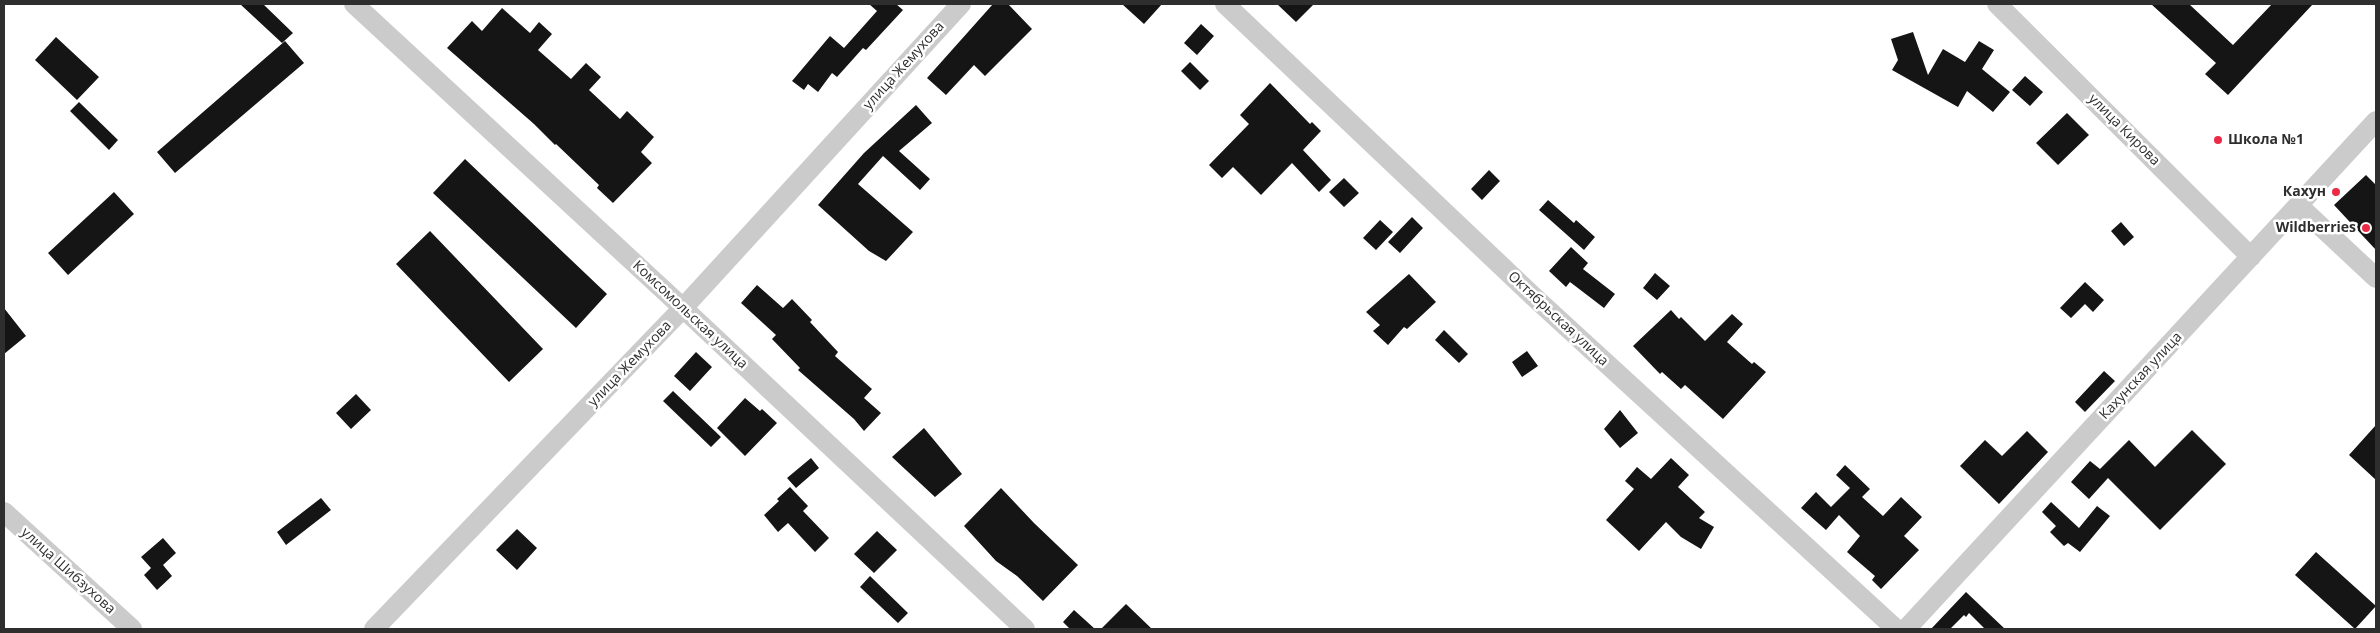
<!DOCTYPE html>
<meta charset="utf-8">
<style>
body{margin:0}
#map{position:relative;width:2380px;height:633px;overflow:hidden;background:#fff;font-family:"Open Sans",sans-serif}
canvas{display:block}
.frame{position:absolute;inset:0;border:5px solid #2e2e2e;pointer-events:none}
</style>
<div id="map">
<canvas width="2380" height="633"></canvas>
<div class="frame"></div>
</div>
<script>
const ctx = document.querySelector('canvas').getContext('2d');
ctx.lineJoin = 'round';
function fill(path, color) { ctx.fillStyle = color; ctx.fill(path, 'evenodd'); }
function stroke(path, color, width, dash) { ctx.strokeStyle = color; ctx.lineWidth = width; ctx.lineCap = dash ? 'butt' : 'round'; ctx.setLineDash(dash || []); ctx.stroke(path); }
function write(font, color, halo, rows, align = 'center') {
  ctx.font = font + ' "Open Sans",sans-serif'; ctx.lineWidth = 5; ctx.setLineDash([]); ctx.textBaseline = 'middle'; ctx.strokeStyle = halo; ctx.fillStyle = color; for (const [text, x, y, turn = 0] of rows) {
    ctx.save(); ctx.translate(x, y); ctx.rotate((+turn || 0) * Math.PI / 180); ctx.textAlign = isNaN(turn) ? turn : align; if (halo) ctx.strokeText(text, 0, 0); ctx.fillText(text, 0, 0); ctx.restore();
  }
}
const building = new Path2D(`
 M240 4H263L293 33 282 43Z
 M869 4H896L903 10 866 50 863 48 837 77 832 73 818 92 808 84 804 90 792 81 830 36 844 48 877 11Z
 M993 4H1008L1032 29 985 76 974 65 946 95 927 78Z
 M1122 4H1162L1144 24Z
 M1277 4H1314L1296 22Z
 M2151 4H2189L2233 45 2272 4H2313L2228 95 2205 74 2216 63Z
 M502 8 530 33 539 22 552 34 538 50 571 79 586 63 601 77 589 90 620 119 627 111 654 137 641 152 652 163 613 203 597 188 599 185 556 144 555 145 534 124 447 48 472 21 482 31Z
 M1201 24 1214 36 1197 55 1184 43Z
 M1913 32 1928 75 1943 49 1965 62 1979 41 1994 50 1982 69 2010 92 1993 112 1967 91 1958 107 1892 70 1898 60 1891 39Z
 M56 37 99 77 77 100 35 60Z
 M285 41 304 63 175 173 157 152Z
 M1190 62 1209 81 1200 90 1181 71Z
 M2025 76 2043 92 2030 106 2012 90Z
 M1270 83 1310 124 1312 122 1321 131 1303 150 1331 180 1319 192 1292 163 1261 195 1233 167 1222 178 1209 165 1249 124 1240 115Z
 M79 102 118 140 109 150 70 111Z
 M916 105 932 123 899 151 930 179 920 190 883 156 858 184 913 232 886 261 869 251 818 205 864 153Z
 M2067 113 2089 135 2058 165 2036 143Z
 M465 159 607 294 576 328 433 193Z
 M1489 170 1500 181 1482 200 1471 189Z
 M2366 175 2376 185V250L2334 205Z
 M1344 178 1359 193 1344 207 1329 192Z
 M114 192 134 214 68 275 48 253Z
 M1548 200 1574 223 1576 220 1595 237 1584 250 1539 210Z
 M1412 217 1423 228 1400 253 1388 242Z
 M1380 220 1393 232 1376 250 1363 238Z
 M2121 222 2134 237 2124 246 2111 231Z
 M430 231 543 349 509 382 396 264Z
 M1571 247 1588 263 1583 269 1615 294 1604 308 1570 282 1566 287 1549 271Z
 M1655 273 1670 286 1657 300 1643 288Z
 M1409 274 1436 302 1407 329 1404 327 1388 345 1373 331 1380 325 1366 312Z
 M2085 282 2104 300 2093 312 2085 304 2071 318 2060 308Z
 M757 285 783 308 792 299 812 320 810 322 838 352 835 356 872 389 864 398 881 413 864 431 854 419 798 370 800 368 772 339 776 335 741 303Z
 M4 308 26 336 4 354Z
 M1671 310 1679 319 1681 317 1705 341 1732 314 1743 324 1727 342 1752 364 1754 362 1766 372 1723 419 1685 385 1681 389 1662 372 1660 374 1633 346Z
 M1444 330 1468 354 1459 363 1435 340Z
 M1527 351 1538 366 1522 377 1512 362Z
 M696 352 712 367 690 391 674 376Z
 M2104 371 2115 381 2085 412 2075 402Z
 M673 391 721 437 711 447 663 401Z
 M356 394 371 410 351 429 336 413Z
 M745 398 760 411 762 409 777 423 745 456 717 428Z
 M1620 410 1638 433 1620 448 1604 429Z
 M2376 425V480L2349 455Z
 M924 428 962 474 935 497 892 457Z
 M2192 430 2226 464 2160 530 2108 478 2089 499 2071 482 2090 461 2100 469 2129 440 2155 467Z
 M2027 431 2048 452 1999 504 1960 466 1985 440 2002 456Z
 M811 458 819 468 796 488 787 478Z
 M1671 458 1689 475 1678 487 1705 512 1699 518 1714 527 1701 549 1681 537 1666 522 1639 551 1606 520 1634 489 1625 481 1637 467 1651 479Z
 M1845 465 1870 489 1862 497 1883 516 1901 497 1922 517 1904 536 1919 550 1881 589 1872 580 1875 576 1847 552 1860 536 1839 515 1826 530 1801 508 1816 492 1831 507 1850 488 1836 475Z
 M790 487 808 506 803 511 829 538 815 552 788 523 778 532 764 515 779 501 777 499Z
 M1001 488 1034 523 1078 565 1043 601 1017 576 996 561 964 526Z
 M321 498 331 510 286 545 277 532Z
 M2051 502 2079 528 2097 506 2110 516 2080 552 2068 543 2064 546 2050 532 2056 526 2042 512Z
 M517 529 537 548 517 570 496 550Z
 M877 531 897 550 874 573 854 554Z
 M163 538 176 553 163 565 172 576 157 590 144 575 151 568 141 557Z
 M2316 552 2376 606 2355 629 2295 575Z
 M870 576 908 613 898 623 860 587Z
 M1966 592 2005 629H1985L1969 613 1966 617 1964 615 1950 629H1931Z
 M1126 604 1152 629H1101Z
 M1074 610 1095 629H1070L1063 622Z`);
const minor = new Path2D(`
 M354 4 683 308 1025 629
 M1225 4 1534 297 1896 629
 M1997 4 2251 257
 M2299 206 2376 278
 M4 512 132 629
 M374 629 683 308 961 4
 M1906 629 2376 121`);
const markers = [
 [2218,140,5,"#eb2b45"],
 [2336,192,5,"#eb2b45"],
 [2366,228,5,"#eb2b45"]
];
const streetNames = [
 ["улица Жемухова",904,66,-48],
 ["улица Кирова",2124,130,45],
 ["Комсомольская улица",690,315,43],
 ["Октябрьская улица",1558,319,43],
 ["улица Жемухова",630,364,-46],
 ["Кахунская улица",2141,376,-47],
 ["улица Шибзухова",68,571,42]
];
const poiNames = [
 ["Школа №1",2228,140,"left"],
 ["Кахун",2326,192],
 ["Wildberries",2356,228]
];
fill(building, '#151515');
stroke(minor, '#cbcbcb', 20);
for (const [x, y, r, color] of markers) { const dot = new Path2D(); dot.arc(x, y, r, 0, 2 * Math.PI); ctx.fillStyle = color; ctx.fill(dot); stroke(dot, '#fff', 2); }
write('14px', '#2e2e2e', '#fff', streetNames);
write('bold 14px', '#2e2e2e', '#fff', poiNames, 'right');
</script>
